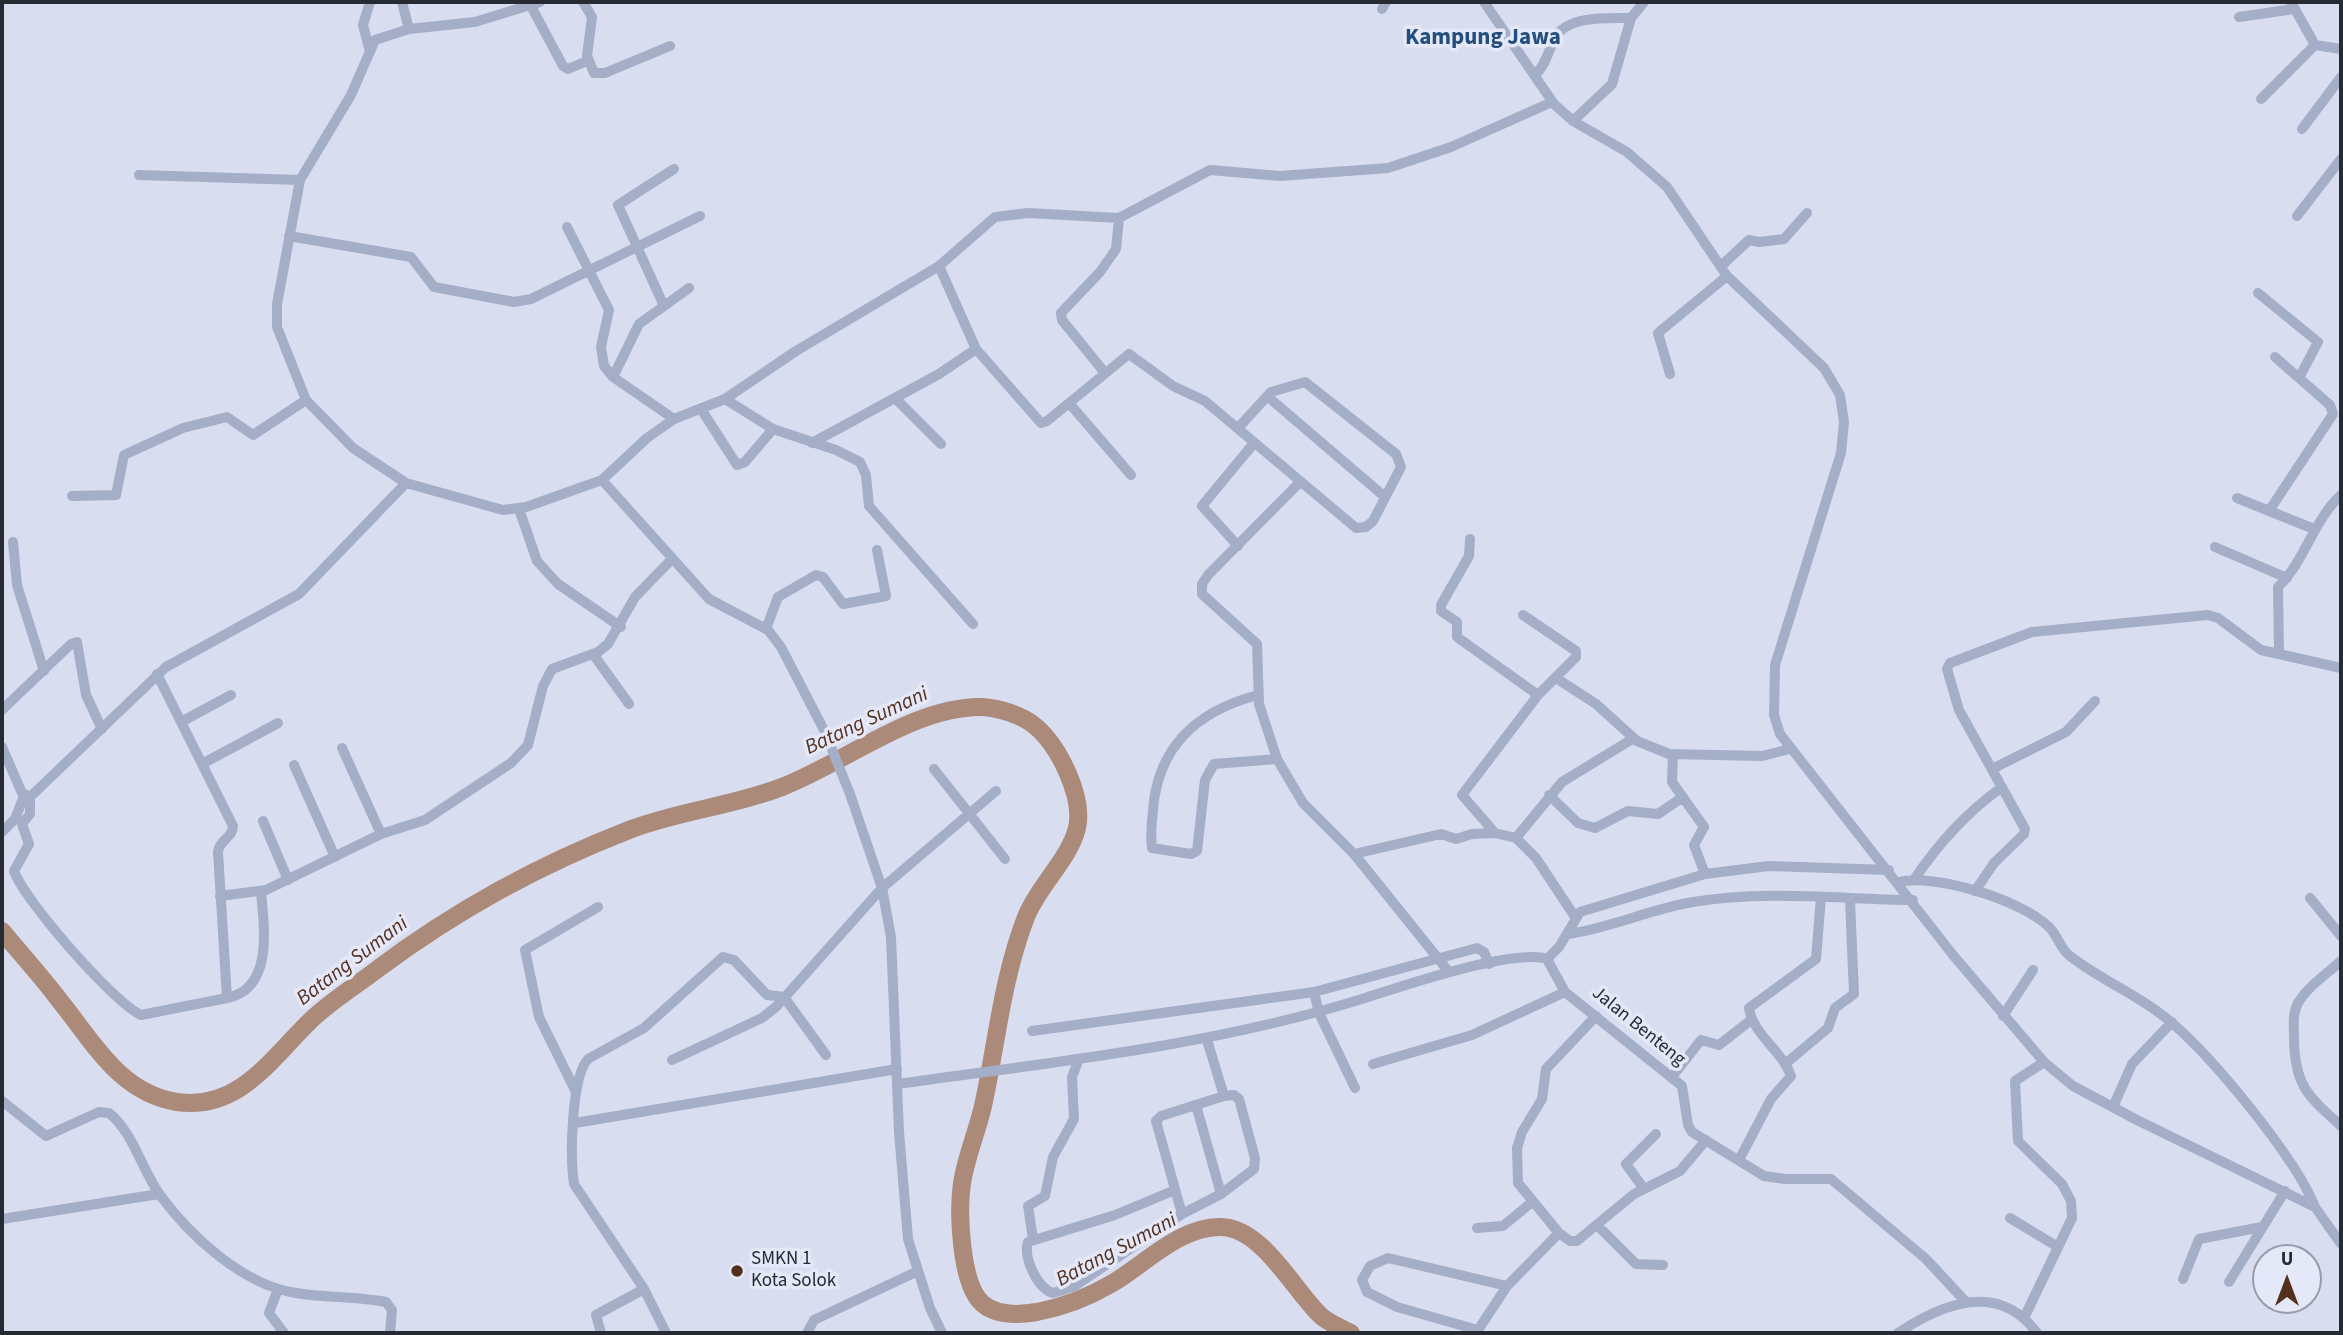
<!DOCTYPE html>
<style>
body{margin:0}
#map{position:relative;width:2343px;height:1335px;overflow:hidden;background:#d9ddf0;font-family:"Source Sans 3",sans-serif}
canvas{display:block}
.frame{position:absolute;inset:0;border:4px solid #262b33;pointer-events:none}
.north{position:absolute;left:2252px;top:1244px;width:70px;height:70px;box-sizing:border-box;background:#e4e8f8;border:2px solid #989ca9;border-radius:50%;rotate:0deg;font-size:19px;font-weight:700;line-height:28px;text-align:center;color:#262b33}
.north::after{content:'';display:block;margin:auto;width:24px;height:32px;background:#53301e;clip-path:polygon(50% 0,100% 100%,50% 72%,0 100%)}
</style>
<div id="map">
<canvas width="2343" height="1335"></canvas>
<div class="frame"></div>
<div class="north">U</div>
</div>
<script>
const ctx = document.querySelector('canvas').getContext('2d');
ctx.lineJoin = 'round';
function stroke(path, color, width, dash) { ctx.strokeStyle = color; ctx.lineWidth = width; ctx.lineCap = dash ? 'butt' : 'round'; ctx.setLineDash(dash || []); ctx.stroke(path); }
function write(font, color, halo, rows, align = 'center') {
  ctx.font = font + ' "Source Sans 3",sans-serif'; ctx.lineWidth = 7; ctx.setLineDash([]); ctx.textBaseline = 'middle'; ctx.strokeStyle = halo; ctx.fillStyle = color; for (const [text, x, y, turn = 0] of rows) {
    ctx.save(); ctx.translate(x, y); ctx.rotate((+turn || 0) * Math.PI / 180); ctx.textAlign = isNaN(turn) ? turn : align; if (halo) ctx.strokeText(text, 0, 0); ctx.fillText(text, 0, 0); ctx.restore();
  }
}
const river = new Path2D(`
 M2 931C21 954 42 977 60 1001 94 1043 120 1093 177 1102 237 1111 270 1061 307 1024 327 1003 356 986 379 968 454 912 541 864 629 830 678 811 733 806 782 787 846 762 914 706 982 707 999 708 1022 715 1035 726 1059 746 1084 797 1077 828 1069 860 1038 886 1026 917 1002 979 997 1042 983 1106 977 1132 966 1157 962 1183 958 1211 960 1285 983 1304 997 1316 1019 1315 1037 1312 1063 1307 1087 1298 1111 1284 1144 1265 1180 1226 1221 1227 1263 1228 1294 1291 1321 1316 1329 1323 1341 1328 1351 1333`);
const minor = new Path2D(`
 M402 2 409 29
 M540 2 475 22 409 29 375 40 351 95 300 180 277 304V327L306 400 353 448 406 483 503 510 526 507 602 480 647 438 674 419 725 399 796 351 939 266 995 217 1028 213 1119 218 1210 170 1280 176 1388 168 1451 147 1552 102
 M583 2 592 17 587 56 594 73H605L670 46
 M1484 2 1554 104 1573 121 1627 152 1667 187 1727 276 1824 368 1840 395 1844 422 1841 453 1775 665 1774 715 1780 734 1953 955 2044 1062 2073 1086 2137 1120 2315 1207 2341 1244
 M2291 2 2315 45 2341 49
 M531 6 563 66 568 69 587 61
 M1382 9 1386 2
 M2239 17 2294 9
 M369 48 363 25 370 2
 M1535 76C1548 60 1547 54 1555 38 1567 15 1609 18 1631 18
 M2261 99 2315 45
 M1573 121 1612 84 1631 18 1644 2
 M2302 129 2341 77
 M139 175 300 180
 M2297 216 2341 159
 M567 227 609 310 601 347 604 366 613 377 674 419
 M289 236 411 257 434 287 514 302 531 299 700 216
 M939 266 976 349 1041 423 1047 421 1129 354 1173 386 1205 401 1356 528 1366 527 1373 521 1401 467 1396 454 1305 382 1271 392 1238 428
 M1721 266 1749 240 1759 242 1784 239 1807 213
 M2258 293 2318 342 2299 378
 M664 306 618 205 674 169
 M1105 373 1062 320 1061 313 1100 272 1116 249 1119 218
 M1670 374 1658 333 1727 276
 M613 377 639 324 689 288
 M1267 396 1385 497
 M895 398 941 444
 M725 399 773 429 836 450 860 462 866 475 869 506 973 624
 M1069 403 1131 475
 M701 409 737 465 745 462 773 429
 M812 443 939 374 976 349
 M602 480 709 599 768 630 781 647 825 732 850 794 882 888 891 937 899 1132 908 1239 930 1308 942 1333
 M1299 483 1208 575 1202 584V594L1257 644 1259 704 1277 759 1303 803 1354 854 1449 972
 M72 496 116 495 124 455 183 428 227 417 253 435 306 400
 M2237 498 2314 529
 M519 509 537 561 558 584 621 627
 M2269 511 2333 414 2330 405 2275 357
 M1470 539 1469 556 1441 605V611L1457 622V637L1538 695
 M13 542 17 585 44 671
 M1238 546 1202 506 1254 443
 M2215 547 2287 578
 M1523 615 1576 651V657L1538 695 1462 795 1495 833 1516 838 1536 858 1575 917
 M766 629 778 597 816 575 823 577 843 604 886 596 877 550
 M2279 652 2278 587C2305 561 2313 521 2341 495
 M593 654 629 704
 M157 674 233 826C233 838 219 840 218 852L227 998C274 989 264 926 261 892
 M1556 678 1596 704 1637 741 1669 754 1762 756 1790 749
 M1258 695C1197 711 1158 746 1153 810 1152 822 1150 836 1152 848L1191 854 1197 851 1205 780 1214 764 1277 759
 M2 710 71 644 77 642 86 695 102 729
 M181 722 231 695
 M2 747 22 793 30 797 166 667 299 594 406 483
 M342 748 381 834
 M1673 755 1672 782 1704 827 1694 845 1705 874
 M202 764 278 723
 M294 765 335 857
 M934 769 1005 859
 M1992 769 2066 732 2095 701
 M1549 795 1578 823 1595 828 1628 811 1658 814 1683 797
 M30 797V814L22 824 29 844 14 871C24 900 113 1002 141 1015L227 998
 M263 821 288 880
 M2 832 15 819 24 796
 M1516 838 1562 782 1634 738
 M1354 854 1441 834 1456 839 1472 834 1495 833
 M1915 878C1940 842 1966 813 2002 787
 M1899 882C1934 873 2021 900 2048 926 2058 935 2060 949 2070 956 2102 981 2141 996 2172 1023 2213 1058 2296 1158 2315 1207
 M1975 891 1994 863 2024 834 2025 829 1959 710 1947 669 1950 663 2032 632 2208 615 2218 618 2261 650 2341 668
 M220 896 266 890 381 834 425 820 511 763 528 745 543 686 552 669 598 652 608 644 635 597 672 559
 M2310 898 2341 936
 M1568 934C1611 928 1650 909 1693 902 1767 890 1838 899 1913 900
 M1547 959 1565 992 1682 1086 1688 1125 1692 1132 1764 1176 1785 1179H1831L1926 1259 1965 1301
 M1547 959 1559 947 1580 912 1705 874 1769 866 1889 870
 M2341 961C2328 973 2307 987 2298 1003 2292 1014 2294 1027 2294 1040 2295 1086 2308 1096 2341 1126
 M1314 992 1319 1013 1355 1088
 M1596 1016 1546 1069 1542 1099 1522 1132 1517 1148 1518 1183 1559 1233 1570 1241H1577L1634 1194 1680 1171 1706 1140
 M2003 1016 2033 970
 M1032 1031 1314 992 1477 948 1484 952 1489 964
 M672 1060 762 1018 777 1006 882 888 996 791
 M1373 1064 1472 1035 1565 992
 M1785 1064 1828 1028 1835 1008 1854 994 1850 899
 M1672 1077 1701 1040 1719 1045 1751 1020
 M898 1084C1053 1062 1211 1046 1362 999 1399 987 1514 948 1547 959
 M575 1090 539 1017 525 950 598 907
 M2 1101 46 1136 99 1112 109 1113C133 1132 142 1170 160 1195 190 1236 243 1285 296 1293 325 1298 357 1296 386 1302L392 1310 390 1333
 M1196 1105 1221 1194
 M2113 1107 2132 1064 2172 1022
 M575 1123 897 1069
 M1739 1160 1771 1099 1791 1076C1782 1050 1753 1035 1749 1008L1816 959 1821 897
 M1644 1189 1626 1164 1656 1134
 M1175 1190 1115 1215 1028 1242C1023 1257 1037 1288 1053 1293L1073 1287 1182 1214 1221 1194 1254 1169 1255 1158 1239 1099 1234 1095 1224 1096 1207 1040
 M1182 1214 1156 1121 1161 1116 1224 1096
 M2010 1218 2058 1247
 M2 1219 159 1194
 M1597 1225 1636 1264 1663 1265
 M1477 1228 1503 1226 1532 1202
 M1033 1239 1028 1206 1045 1196 1053 1157 1074 1119 1072 1077 1079 1059
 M2183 1279 2199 1239 2262 1227
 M2229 1282 2285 1191
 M1507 1286 1388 1258 1370 1266 1362 1280 1367 1292 1397 1307 1478 1330 1507 1286 1559 1233
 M278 1289 269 1313 284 1333
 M2025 1316 2072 1218 2071 1201 2062 1184 2018 1141 2015 1081 2044 1062
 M601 1333 596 1315 644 1289
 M666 1333 644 1289 574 1184C570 1157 571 1078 588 1059L644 1028 723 957 734 960 767 995 784 997 826 1055
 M807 1333 814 1320 918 1271
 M1898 1333C1943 1303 1999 1281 2037 1333`);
const markers = [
 [737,1271,7,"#53301e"]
];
const streetNames = [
 ["Jalan Benteng",1638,1027,39]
];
const poiNames = [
 ["SMKN 1",751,1260],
 ["Kota Solok",751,1282]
];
const waterNames = [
 ["Batang Sumani",867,722,-25],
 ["Batang Sumani",353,962,-37],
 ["Batang Sumani",1117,1251,-28]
];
const quarterNames = [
 ["Kampung Jawa",1483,39]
];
stroke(river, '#ab8a79', 18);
stroke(minor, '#a5aec7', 10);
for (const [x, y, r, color] of markers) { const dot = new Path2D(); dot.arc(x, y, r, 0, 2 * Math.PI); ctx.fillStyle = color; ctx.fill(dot); stroke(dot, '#e4e8f8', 2.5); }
write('19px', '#262b33', '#e4e8f8', streetNames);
write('19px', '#262b33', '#e4e8f8', poiNames, 'left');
write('italic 21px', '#53301e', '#e4e8f8', waterNames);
write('bold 23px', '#234e7e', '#e4e8f8', quarterNames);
</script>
